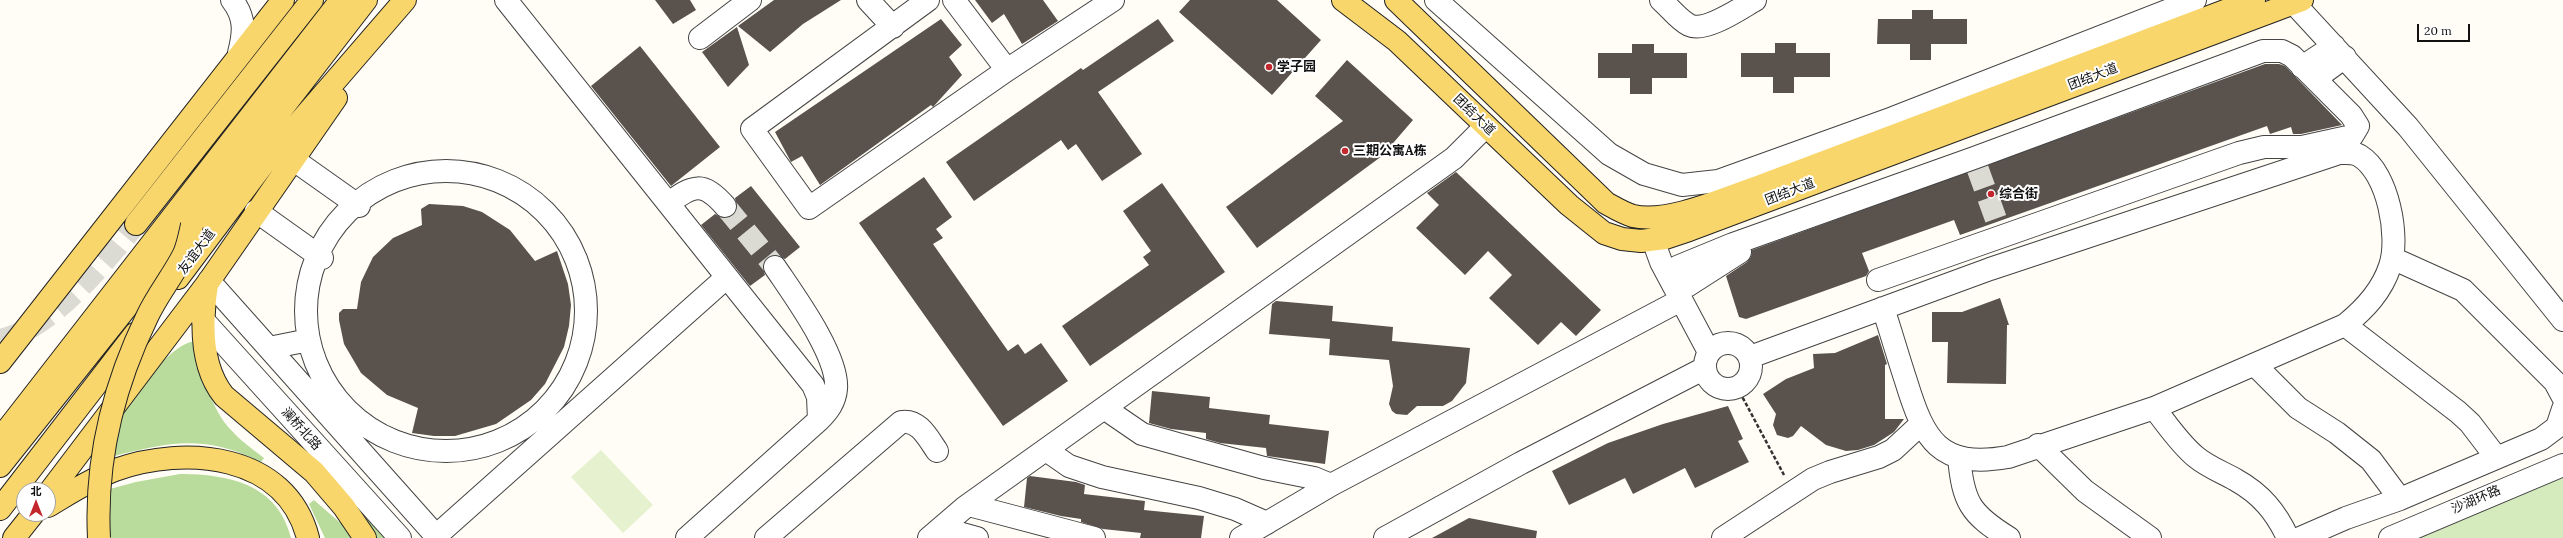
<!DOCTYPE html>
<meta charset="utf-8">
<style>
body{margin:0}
#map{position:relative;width:2563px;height:538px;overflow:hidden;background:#fffdf5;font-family:Lora,"Noto Sans SC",serif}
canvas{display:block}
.north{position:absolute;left:16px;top:482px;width:40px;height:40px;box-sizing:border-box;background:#fff;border:1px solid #a0a0a0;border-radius:50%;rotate:0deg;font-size:11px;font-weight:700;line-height:16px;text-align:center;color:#111}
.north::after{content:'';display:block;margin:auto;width:14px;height:18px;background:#c4262e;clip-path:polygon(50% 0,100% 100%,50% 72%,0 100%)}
.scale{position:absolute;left:2417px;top:24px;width:53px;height:18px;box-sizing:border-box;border:2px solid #111;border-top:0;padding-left:5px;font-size:12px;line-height:14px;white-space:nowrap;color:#111;-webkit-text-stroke:3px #fff;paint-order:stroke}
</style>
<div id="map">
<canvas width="2563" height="538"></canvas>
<div class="north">北</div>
<div class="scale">20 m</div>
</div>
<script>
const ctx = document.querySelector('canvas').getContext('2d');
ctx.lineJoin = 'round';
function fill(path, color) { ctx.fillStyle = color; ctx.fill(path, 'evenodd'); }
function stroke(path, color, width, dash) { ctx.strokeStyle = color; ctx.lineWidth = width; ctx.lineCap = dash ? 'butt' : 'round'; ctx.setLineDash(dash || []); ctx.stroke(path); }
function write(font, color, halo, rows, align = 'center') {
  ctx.font = font + ' Lora,"Noto Sans SC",serif'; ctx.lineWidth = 4; ctx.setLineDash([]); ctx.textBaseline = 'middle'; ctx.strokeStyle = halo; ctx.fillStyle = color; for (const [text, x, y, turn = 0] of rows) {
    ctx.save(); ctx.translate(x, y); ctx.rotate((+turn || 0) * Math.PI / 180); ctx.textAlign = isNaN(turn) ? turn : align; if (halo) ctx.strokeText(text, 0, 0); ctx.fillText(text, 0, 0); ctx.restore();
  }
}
const green = new Path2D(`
 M2563 475V538H2414Z`);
const forest = new Path2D(`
 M191 342H197C204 373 209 409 233 432 242 442 254 450 264 458L261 462C204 434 169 442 111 457 113 447 115 434 118 424 127 402 168 347 191 342Z
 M180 474C228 474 278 484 291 538H107L106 490 136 482Z
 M314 500 345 527 353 538H325L309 504Z
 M363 513 394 538H377Z`);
const pitch = new Path2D(`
 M601 450 653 505 623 533 571 477Z`);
const building = new Path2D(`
 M655 0H690L696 10 673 24Z
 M774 0H841L803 24 770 52 738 26Z
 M975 0H1043L1058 21 1022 44 1004 14 992 23Z
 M1190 0H1277L1321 40 1272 95 1179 12Z
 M1912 10H1933V19H1967V44H1931V60H1910V44H1877L1878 19H1912Z
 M941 19 962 45 949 57 962 75 933 107 931 105 820 185 802 156 791 162 775 132Z
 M1158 19 1174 41 1098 92 1142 154 1102 181 1076 144 1068 150 1061 140 974 201 946 162 1081 68 1083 70Z
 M737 27 749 65 728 87 702 52Z
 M1775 43H1796V53H1830V77H1794V93H1773V77H1741V53H1775Z
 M1632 44H1654V53H1687V78H1652V94H1630V78H1598V53H1632Z
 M640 46 720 147 671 186 591 86Z
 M1347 60 1413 120 1382 156 1257 248 1226 207 1343 121 1315 96Z
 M2265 64H2279L2285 66 2342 125 2301 134H2293L2291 127 2270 134 2267 126 1960 235 1954 220 1862 253 1869 271 1866 276 1746 319 1739 317 1726 276 1747 262 1751 257 1752 250Z
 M1456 172 1601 310 1576 336 1561 322 1538 345 1489 298 1512 275 1488 251 1465 275 1416 228 1439 205 1427 193Z
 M924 177 952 217 936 229 943 238 933 244 1008 351 1018 344 1025 354 1041 343 1068 381 1003 426 859 223Z
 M1162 183 1225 272 1090 366 1062 326 1149 265 1143 257 1151 251 1123 211Z
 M751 186 800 247 785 259 774 255 768 257 763 268 765 275 750 286 701 225 715 214 722 218 733 215 737 209 735 198Z
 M429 204 463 206 482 212 510 230 535 261 557 251 568 284 571 305 569 326 564 347 545 384 531 400 496 424 455 436H434L412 433 418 408 387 395 361 373 344 344 339 320V313L343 309H357L361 282 373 257 393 238 422 225 421 209Z
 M2000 298 2009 325H2007L2006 384 1947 383 1948 342H1932V312H1962Z
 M1276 301 1333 306 1332 321 1393 327 1392 341 1470 348 1466 383 1452 401 1443 406H1417L1407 415 1396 414 1392 411 1389 404 1393 386 1389 360 1329 355 1330 339 1269 334 1272 304Z
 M1878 335 1887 364 1885 365V419H1904L1894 432 1874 445 1858 450 1846 451 1826 445 1801 426 1793 436 1788 438 1777 435 1773 425 1776 414 1763 394 1786 379 1814 368 1813 354 1835 353Z
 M1152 391 1210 397 1209 408 1270 415 1269 424 1329 431 1325 464 1267 456 1266 448 1220 443 1206 439V433L1171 429 1149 423Z
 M1728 406 1743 439 1738 441 1749 462 1695 488 1685 468 1633 494 1625 478 1569 505 1552 471 1608 443 1663 424Z
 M1030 476 1076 482 1085 485 1084 494 1145 501 1144 510 1204 516 1201 538H1140L1141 533 1103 529 1081 522V519L1061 516 1024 507 1027 478Z
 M1469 518 1537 531 1536 538H1432Z`);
const minorTunnel = new Path2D(`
 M1977 167 1997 222
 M725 206 775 267`);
const majorTunnel = new Path2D(`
 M0 340C53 328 102 264 136 224`);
const path = new Path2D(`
 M1737 387 1784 475`);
const minor = new Path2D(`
 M232 0C246 18 244 33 239 53
 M506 0 813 385 818 397 819 420
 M868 0 893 27
 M928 0 752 129 809 208 1007 70 1113 0
 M954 0 1007 70
 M1436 0 1609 154 1644 174 1682 185 1718 181 1893 118 2195 0
 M1661 0C1670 8 1679 20 1689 25 1705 33 1741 8 1755 0
 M2291 0 2408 127 2563 320
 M700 38 750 0
 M2302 67 2334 46
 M2315 79 2345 57
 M294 160 359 206
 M306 311a140 140 0 1 1 280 0a140 140 0 1 1-280 0Z
 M669 203C693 185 703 181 725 206
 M256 211 322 258
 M1653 240 1661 262 1709 352
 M2392 258 2463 290 2555 382 2563 397
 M1677 267 1733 244 1974 158 2263 51H2282L2292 56 2351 115 2358 126 2352 136 2302 147H2264L2239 153 1878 280
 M209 281 438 538
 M1687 286 1740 252
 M203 320 400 538
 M2345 325 2458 412 2470 423 2496 457
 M1705 366a23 23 0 1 1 46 0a23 23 0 1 1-46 0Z
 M269 348 309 340
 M1750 357 1990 269 2339 153C2346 153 2354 152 2360 156 2388 173 2400 237 2390 266 2382 291 2365 309 2345 325L2154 408 2008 457C1939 469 1924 440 1906 381 1898 357 1891 332 1883 308
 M2255 365 2298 408 2337 433 2371 460 2400 499
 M1104 408 1142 434 1264 468 1314 478 1331 485
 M2154 408C2167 424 2179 443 2196 457 2208 467 2222 472 2236 480 2261 494 2276 512 2288 538
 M2038 445 2085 491 2150 538
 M1046 450 1069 466 1102 477 1199 498 1235 509 1267 523
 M1959 457C1963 502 1970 514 2009 538
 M969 505 1094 538
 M941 528 977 538
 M436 536 727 277
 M687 538 819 420C828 411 835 402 836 389 839 356 793 294 775 267
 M766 538 901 422C919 419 928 438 937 451
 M929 538 964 508 1454 158 1486 126
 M1241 538 1331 485 1681 300
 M1385 538 1521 463 1705 368
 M1723 538 1813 479 1830 472 1879 457 1893 450 1921 424
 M2300 538 2346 518 2400 499 2541 439 2557 427 2563 409
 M2390 538 2563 465`);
const major = new Path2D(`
 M1343 0 1397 41 1569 205 1604 233 1622 239 1641 241 1665 238 1689 230 2302 0
 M1396 0 1606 203C1615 208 1623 213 1633 216 1667 224 1723 199 1755 188L2254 0
 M136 224 312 0
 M178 278 265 162 405 0
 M207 285C201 322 200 366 224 396L314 472 344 507 365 538
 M0 362 283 0
 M0 439 341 0
 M0 466 192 225 366 0
 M48 494 207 284 336 98
 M48 506C70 493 91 479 115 470 185 445 286 453 308 538
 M0 509 135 334
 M14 538 33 514`);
const majorBridge = new Path2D(`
 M99 538C95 460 113 387 147 317 157 295 173 276 184 254 188 245 190 234 192 225`);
const markers = [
 [1269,67,4,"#c4262e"],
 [1345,151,4,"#c4262e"],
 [1991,194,4,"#c4262e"]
];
const poiNames = [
 ["学子园",1277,67],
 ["三期公寓A栋",1353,151],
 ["综合街",1999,194]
];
const streetNames = [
 ["团结大道",2093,77,-21],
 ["团结大道",1474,115,44],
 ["团结大道",1790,192,-21],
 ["友谊大道",197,252,-53],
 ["澜桥北路",301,429,48],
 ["沙湖环路",2476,500,-23]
];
fill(green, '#d5ebbd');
fill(forest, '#b9dc9c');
fill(pitch, '#e6f2cf');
fill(building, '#5a524d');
stroke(minorTunnel, '#dbdad3', 22, [22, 11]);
stroke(majorTunnel, '#dbdad3', 22, [22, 11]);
stroke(minor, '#444', 24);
stroke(major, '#222', 24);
stroke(path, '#333', 2.5, [4, 2]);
stroke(minor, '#fff', 22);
stroke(major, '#f9d66b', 22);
stroke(majorBridge, '#222', 24, []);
stroke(majorBridge, '#f9d66b', 22);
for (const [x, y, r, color] of markers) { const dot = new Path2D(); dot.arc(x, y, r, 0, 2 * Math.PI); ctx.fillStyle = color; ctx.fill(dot); stroke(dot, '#fff', 1.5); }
write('bold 13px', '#111', '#fff', poiNames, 'left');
write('13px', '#111', '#fff', streetNames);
</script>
